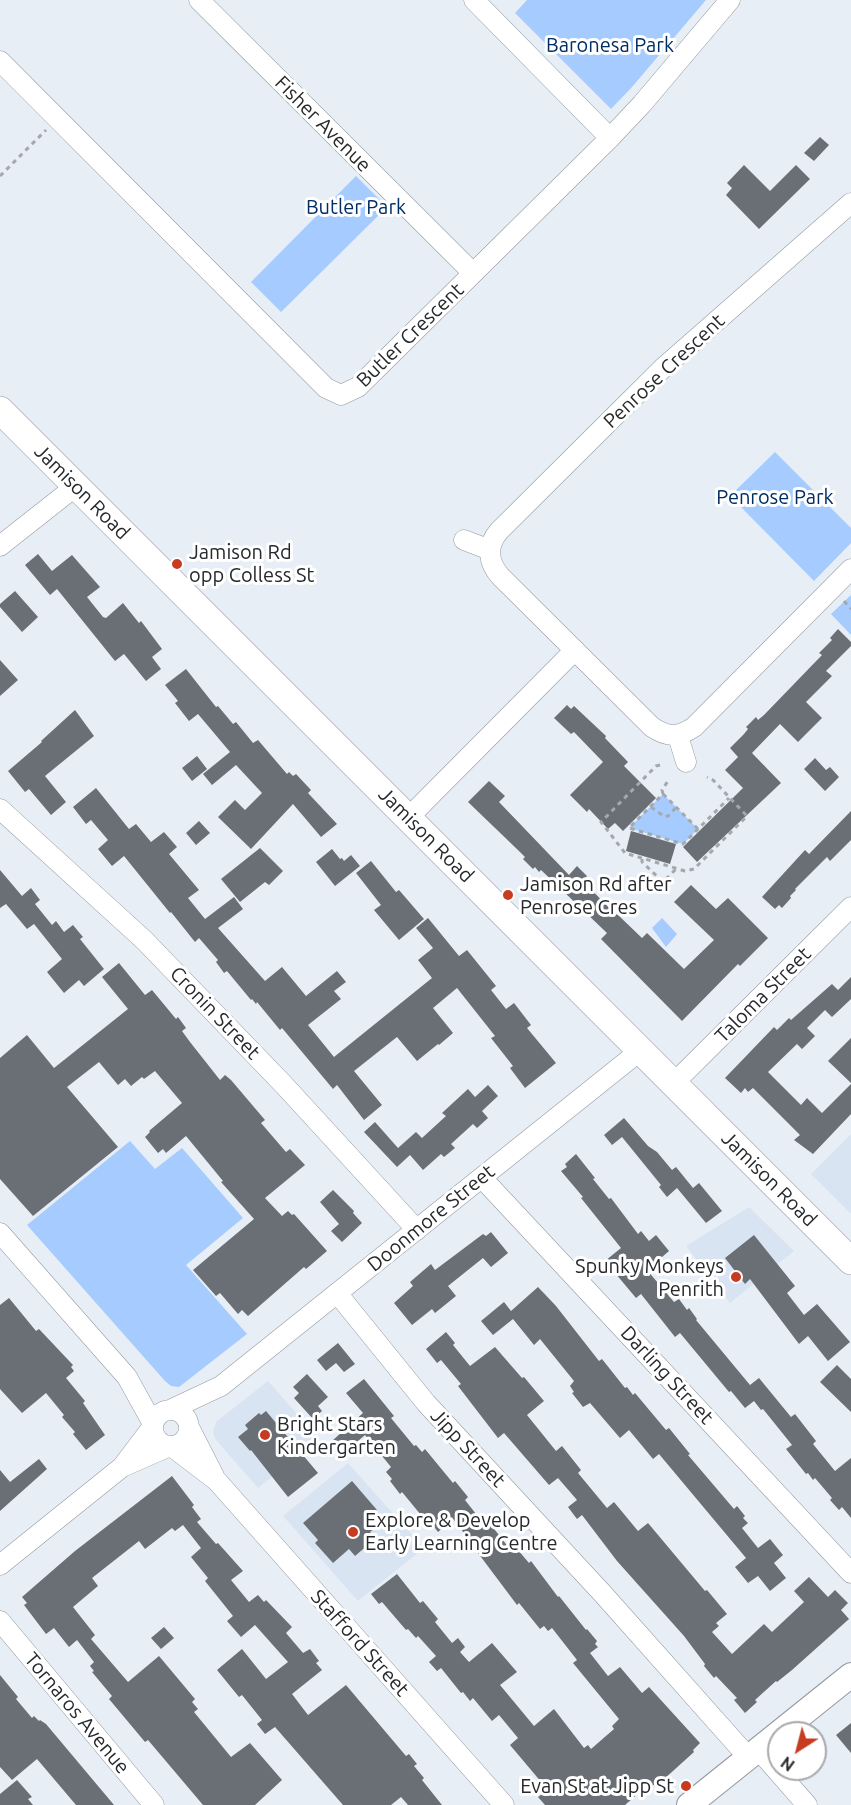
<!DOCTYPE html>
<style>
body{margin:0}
#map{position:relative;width:851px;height:1805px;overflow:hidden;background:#e8eef6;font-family:Ubuntu,sans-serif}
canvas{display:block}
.north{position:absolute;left:767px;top:1721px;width:60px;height:60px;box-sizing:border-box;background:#fff;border:2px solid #a8a9aa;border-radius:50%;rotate:216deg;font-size:16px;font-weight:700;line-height:24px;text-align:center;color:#26282b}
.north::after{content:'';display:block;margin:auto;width:21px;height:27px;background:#c73c20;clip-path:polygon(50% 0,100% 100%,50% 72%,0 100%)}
</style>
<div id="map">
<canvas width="851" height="1805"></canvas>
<div class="north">N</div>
</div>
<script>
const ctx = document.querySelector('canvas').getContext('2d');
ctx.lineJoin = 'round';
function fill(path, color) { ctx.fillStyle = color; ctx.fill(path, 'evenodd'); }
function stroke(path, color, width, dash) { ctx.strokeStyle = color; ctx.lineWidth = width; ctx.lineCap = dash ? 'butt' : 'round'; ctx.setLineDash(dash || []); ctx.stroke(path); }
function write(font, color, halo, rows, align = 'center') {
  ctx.font = font + ' Ubuntu,sans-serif'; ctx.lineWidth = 6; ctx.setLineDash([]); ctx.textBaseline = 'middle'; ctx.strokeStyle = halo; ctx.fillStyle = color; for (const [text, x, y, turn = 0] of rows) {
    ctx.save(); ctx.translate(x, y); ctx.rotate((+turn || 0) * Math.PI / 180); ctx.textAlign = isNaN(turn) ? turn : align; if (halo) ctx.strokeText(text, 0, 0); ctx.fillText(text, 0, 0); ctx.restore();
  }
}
const built = new Path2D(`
 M851 1134V1214L811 1174Z
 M749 1207 794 1251 730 1303 686 1246Z
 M268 1381 319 1439 258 1488 216 1440 213 1433 214 1428 217 1421Z
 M348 1463 424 1548 358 1601 283 1516Z`);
const green = new Path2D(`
 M527 0H706L632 87 611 109 515 13Z
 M356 176 387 207 281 312 251 282Z
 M775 452 851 528V543L814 581 730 496Z
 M851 595V635L831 614Z
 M663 794 698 829 683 844 629 828Z
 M662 918 677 934 666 947 652 928Z
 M130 1141 155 1169 182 1148 243 1218 186 1265 247 1334 179 1387 171 1386 165 1381 27 1225Z`);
const building = new Path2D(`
 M820 137 829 145 814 161 804 153Z
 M744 165 770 191 796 165 810 179 759 229 726 195 732 188 727 183Z
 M38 554 52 571 72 555 100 587 87 597 103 617 106 618 123 603 139 623 141 621 162 649 152 657 161 669 146 681 124 654 115 661 57 589 50 595 25 565Z
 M15 591 38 617 22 632 0 607V604Z
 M838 629 851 642V646L826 671 832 676 806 702 822 718 798 742 780 724 752 753 781 783 697 862 683 847 743 788 725 770 738 757 730 748 744 734 748 729 746 727 756 717 758 720 764 715 822 655 819 653 832 640 830 638Z
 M0 660 18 680 0 696Z
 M186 669 216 707 218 706 233 724 236 722 253 743 258 740 287 774 289 772 293 776 296 774 311 790 308 793 337 824 321 837 293 804 251 849 218 817 235 800 245 810 262 793 236 765 212 785 203 774 230 752 198 714 189 721 175 703 178 701 165 685Z
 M567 705 571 709 574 706 606 736 605 738 628 762 624 766 656 798 623 831 615 823 608 829 589 809 587 812 570 795 603 762 574 732 571 734 554 718Z
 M75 710 94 736 45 776 66 802 51 815 29 789 25 792 8 771 42 742 41 741Z
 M197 756 207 769 192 781 182 768Z
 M815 758 826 770 830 767 839 777 825 791 804 769Z
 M489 781 505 796 499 802 569 875 577 866 587 876 583 881 616 915 617 914 642 938 647 933 684 969 714 940 674 902 691 885 716 909 728 898 768 938 740 966 738 964 682 1021 601 939 607 933 541 870 539 872 535 867 533 869 523 859 525 857 520 852 468 802Z
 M96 788 129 829 136 824 151 842 164 832 177 847 169 854 199 890 188 898 205 919 234 897 243 909 218 928 265 981 282 967 306 996 337 971 346 982 334 991 341 999 308 1025 334 1057 432 978 418 960 433 948 416 928 428 918 459 956 467 950 496 986 491 990 506 1009 514 1003 531 1025 527 1028 556 1063 525 1088 510 1068 513 1066 491 1038 495 1036 457 988 433 1008 453 1033 439 1045 438 1044 417 1061 397 1037 354 1071 382 1105 364 1120 337 1085 333 1089 282 1028 280 1030 257 1002 256 1004 252 999 251 1000 227 971 224 973 216 962 218 960 199 938 195 942 171 912 170 913 124 856 112 866 98 849 108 840 91 820 86 824 73 807Z
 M851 811V840L830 861 827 857 795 889 796 890 790 896 791 898 782 908 779 905 775 909 762 897 805 850 809 854Z
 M199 821 210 833 196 845 186 833Z
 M631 831 676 844 670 864 626 851Z
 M260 848 283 871 269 885 265 882 240 902 221 879Z
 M332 849 340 859 342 858 344 861 351 855 360 866 335 886 316 862Z
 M371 861 396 892 399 890 424 919 399 940 374 910 381 905 356 873Z
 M0 870 22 896 31 888 40 900 35 904 52 925 56 921 64 932 73 925 83 937 80 939 104 969 84 986 79 980 64 993 47 972 62 959 34 924 27 929 6 904 0 908Z
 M119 963 145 995 152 990 176 1019 178 1017 186 1028 182 1031 190 1042 220 1080 225 1075 231 1080 265 1120 261 1123 286 1152 290 1149 305 1165 265 1198 282 1216 288 1211 292 1215 294 1214 327 1251 306 1269 304 1267 248 1316 242 1310 238 1314 220 1293 216 1296 193 1270 254 1219 221 1182 223 1181 186 1136 166 1153 163 1149 158 1153 145 1137 150 1132 149 1131 182 1103 155 1071 144 1079 142 1077 131 1086 125 1079 118 1085 99 1062 67 1087 118 1147 33 1216 0 1179V1058L27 1035 54 1068 128 1009 102 977Z
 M851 977V999L832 1017 825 1010 807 1028 815 1036 802 1049 797 1044 768 1072 801 1105 807 1098 822 1113 851 1084V1114L813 1154 794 1140 800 1135 753 1088 748 1092 745 1088 741 1093 725 1078 774 1027 777 1030 789 1018 791 1020 832 984 838 990Z
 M851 1038V1083L828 1061Z
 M488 1085 498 1096 482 1111 488 1118 477 1128 473 1124 451 1144 455 1148 444 1157 441 1154 423 1170 410 1155 397 1167 364 1132 375 1122 398 1148 416 1132 422 1138 446 1116 442 1113 468 1089 475 1097Z
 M624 1118 648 1146 657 1152 672 1170 676 1167 693 1188 699 1183 722 1211 706 1223 677 1188 667 1197 659 1187 661 1185 622 1137 612 1145 604 1135Z
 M576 1154 595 1178 593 1179 609 1199 611 1198 638 1234 641 1231 649 1241 656 1235 669 1251 647 1270 674 1302 679 1299 687 1310 689 1308 697 1319 696 1320 750 1385 759 1378 791 1417 795 1414 816 1441 813 1444 835 1471 851 1458V1518L842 1507 839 1510 830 1500 832 1498 815 1478 813 1480 808 1473 806 1474 786 1449 792 1445 763 1409 761 1410 754 1401 745 1408 731 1391 729 1392 680 1333 675 1337 641 1294 636 1298 605 1261 621 1248 581 1198 583 1197 561 1171 567 1167 565 1164Z
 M333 1190 354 1211 353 1213 362 1223 342 1242 331 1231 339 1224 320 1202Z
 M491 1232 508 1253 491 1267 483 1258 448 1286 456 1296 435 1313 432 1309 412 1325 394 1303 413 1286 410 1282 431 1264 435 1270 483 1234 486 1236Z
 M754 1235 795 1286 787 1293 804 1315 817 1304 850 1342 828 1361 808 1336 799 1344 750 1279 745 1284 725 1258Z
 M538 1287 556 1306 599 1361 602 1359 625 1388 627 1387 633 1395 635 1393 666 1430 669 1428 690 1454 688 1455 734 1509 737 1506 745 1516 743 1518 748 1523 742 1528 758 1548 770 1539 783 1555 774 1563 786 1578 770 1591 758 1576 748 1583 735 1567 746 1558 659 1454 653 1459 629 1430 620 1438 590 1403 583 1407 572 1393 574 1392 570 1386 574 1381 540 1339 534 1345 513 1319 493 1335 481 1321 504 1302 511 1311Z
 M9 1298 36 1331 39 1329 73 1365 71 1367 74 1371 66 1378 85 1401 83 1403 105 1435 86 1450 73 1434 75 1432 62 1417 64 1415 46 1393 22 1413 0 1389V1305Z
 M446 1332 455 1343 453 1345 470 1366 495 1347 522 1378 524 1377 544 1401 527 1415 556 1451 562 1446 581 1470 578 1473 607 1508 614 1502 638 1531 648 1523 705 1591 707 1590 727 1614 716 1623 719 1626 712 1632 732 1654 764 1624 772 1632 804 1602 794 1591 809 1577 828 1597 835 1590 848 1603 841 1610 849 1619 792 1670 777 1682 776 1681 755 1700 757 1702 745 1713 734 1700 737 1698 716 1676 714 1678 704 1666 705 1664 684 1636 617 1561 582 1515 577 1519 568 1507 577 1500 558 1478 549 1485 504 1433 498 1438 458 1386 461 1384 441 1360 437 1363 426 1349Z
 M338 1343 355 1364 344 1372 336 1363 326 1371 317 1360Z
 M837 1365 851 1379V1412L820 1382Z
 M307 1374 328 1397 318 1406 322 1411 313 1419 294 1398 299 1393 293 1387Z
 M364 1379 394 1416 391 1418 414 1446 416 1445 422 1452 425 1449 453 1483 455 1481 468 1497 465 1500 484 1524 488 1521 509 1548 511 1547 515 1552 518 1550 529 1563 531 1561 558 1597 559 1596 586 1630 587 1629 597 1641 595 1644 598 1647 590 1653 608 1676 620 1667 642 1693 649 1687 700 1743 693 1750 694 1752 663 1780 662 1778 650 1788 648 1785 625 1805H545L538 1797 546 1791 540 1785 542 1783 510 1745 518 1738 499 1715 492 1721 473 1698 470 1701 463 1692 461 1693 441 1668 437 1671 429 1662 436 1656 418 1636 416 1638 408 1629 406 1630 382 1602 379 1604 371 1594 397 1574 420 1603 423 1601 438 1619 435 1622 452 1643 458 1638 465 1647 460 1652 469 1662 492 1643 517 1672 500 1685 534 1726 554 1709 584 1748 588 1745 591 1749 614 1729 612 1726 619 1719 573 1663 577 1660 552 1628 548 1631 544 1626 540 1629 519 1603 517 1605 478 1553 479 1552 453 1519 438 1532 432 1524 430 1526 402 1492 400 1494 390 1481 392 1479 386 1472 391 1467 365 1435 344 1453 332 1441 363 1413 346 1393Z
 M266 1411 318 1473 288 1497 251 1450 250 1451 238 1437 248 1429 245 1425 259 1413 261 1415Z
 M39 1459 47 1469 0 1511V1470L10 1482Z
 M172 1476 194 1505 192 1507 201 1519 197 1522 216 1544 218 1543 243 1571 231 1580 249 1602 258 1595 264 1602 266 1600 292 1627 286 1633 303 1653 310 1649 319 1661 316 1663 322 1670 292 1694 308 1715 346 1685 406 1756 409 1754 417 1764 414 1766 424 1778 422 1780 442 1805H408L401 1797 391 1805H343L275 1727 265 1734 257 1724 262 1720 242 1695 239 1697 217 1670 242 1649 266 1679 288 1662 255 1625 241 1637 227 1621 233 1616 205 1581 208 1578 191 1557 201 1548 183 1525 175 1531 172 1528 145 1549 139 1541 92 1578 98 1586 73 1607 95 1635 91 1639 128 1682 159 1656 195 1699 192 1702 198 1709 194 1712 231 1757 250 1743 282 1780 255 1805H203L148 1740 145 1742 109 1699 112 1696 92 1672 94 1671 90 1666 94 1662 77 1640 69 1647 54 1628 46 1634 24 1605 27 1603 22 1597 75 1551Z
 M352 1481 377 1510 367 1519 375 1528 370 1532 376 1538 355 1556 349 1549 333 1563 315 1543 318 1540 303 1523Z
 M164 1627 174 1638 161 1649 151 1638Z
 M0 1675 18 1697 16 1699 32 1718 34 1716 39 1721 40 1720 46 1724 114 1805H76L37 1759 12 1780 0 1767Z
 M851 1723V1753L836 1735Z
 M17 1780 32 1797 28 1799 33 1805H0V1794Z`);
const path = new Path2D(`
 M0 176 46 130
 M844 601 851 609
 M660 765 656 766 601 822 625 853 685 871 694 869 747 816 713 780 707 777
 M663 794 662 790 668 781
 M651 807 665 817 670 815 676 807
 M698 829 663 794 629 828 683 844 729 798
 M642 859V862L663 882 676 869`);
const minor = new Path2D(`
 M199 0 473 273
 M474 0 610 138
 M0 61 326 388 341 395 358 387 610 138 642 104 730 0
 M851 203 663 368 499 531C486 546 488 562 500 576L652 727C668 738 679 737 694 727L851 569
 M464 540 490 550
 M0 546 76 486
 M678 736 686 762
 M0 809 144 940 284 1085 417 1230
 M409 817 575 650
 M674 1083 851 907
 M482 1178 851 1573
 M0 1233 127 1377 153 1424
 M337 1293 426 1403 603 1594 748 1757
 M172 1409 221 1386 641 1050
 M153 1428a18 18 0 1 1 36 0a18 18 0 1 1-36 0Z
 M190 1429 214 1476
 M171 1446 217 1481 504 1805
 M122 1467 170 1446
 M0 1565 122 1467 153 1426
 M0 1621 154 1805
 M758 1749 807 1805`);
const tertiary = new Path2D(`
 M689 1805 851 1675`);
const secondary = new Path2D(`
 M0 410 851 1261`);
const markers = [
 [177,564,6,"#c73c20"],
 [508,895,6,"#c73c20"],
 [736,1277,6,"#c73c20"],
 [265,1435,6,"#c73c20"],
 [353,1532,6,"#c73c20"],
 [686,1786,6,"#c73c20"]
];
const parkNames = [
 ["Baronesa Park",610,45],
 ["Butler Park",356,207],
 ["Penrose Park",775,497]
];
const streetNames = [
 ["Fisher Avenue",323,124,45],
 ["Butler Crescent",410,335,-44],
 ["Penrose Crescent",664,371,-43],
 ["Jamison Road",82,492,45],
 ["Jamison Road",426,835,45],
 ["Taloma Street",763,995,-45],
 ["Cronin Street",215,1013,46],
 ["Jamison Road",769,1179,45],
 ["Doonmore Street",431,1218,-39],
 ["Darling Street",667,1375,47],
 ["Jipp Street",468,1448,47],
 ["Stafford Street",360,1643,48],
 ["Tornaros Avenue",77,1713,50]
];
const poiNames = [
 ["Jamison Rd",189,552],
 ["opp Colless St",189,575],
 ["Jamison Rd after",520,884],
 ["Penrose Cres",520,907],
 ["Spunky Monkeys",724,1266,"right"],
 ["Penrith",724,1289,"right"],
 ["Bright Stars",277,1424],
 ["Kindergarten",277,1447],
 ["Explore & Develop",365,1520],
 ["Early Learning Centre",365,1543],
 ["Evan St at Jipp St",674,1786,"right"]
];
fill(built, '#d9e4f2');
fill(green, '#a6cbfe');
fill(building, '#6a6f75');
stroke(minor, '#9499a0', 21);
stroke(tertiary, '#9499a0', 26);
stroke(secondary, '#9499a0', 28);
stroke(path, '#a3a8ae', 3, [4.5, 4.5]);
stroke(minor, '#fff', 20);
stroke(tertiary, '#fff', 24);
stroke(secondary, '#fff', 27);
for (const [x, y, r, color] of markers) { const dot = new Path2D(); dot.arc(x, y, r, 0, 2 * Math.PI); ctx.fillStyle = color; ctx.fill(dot); stroke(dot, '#fff', 2); }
write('20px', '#002d63', '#fff', parkNames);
write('20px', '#26282b', '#fff', streetNames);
write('20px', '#26282b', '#fff', poiNames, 'left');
</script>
